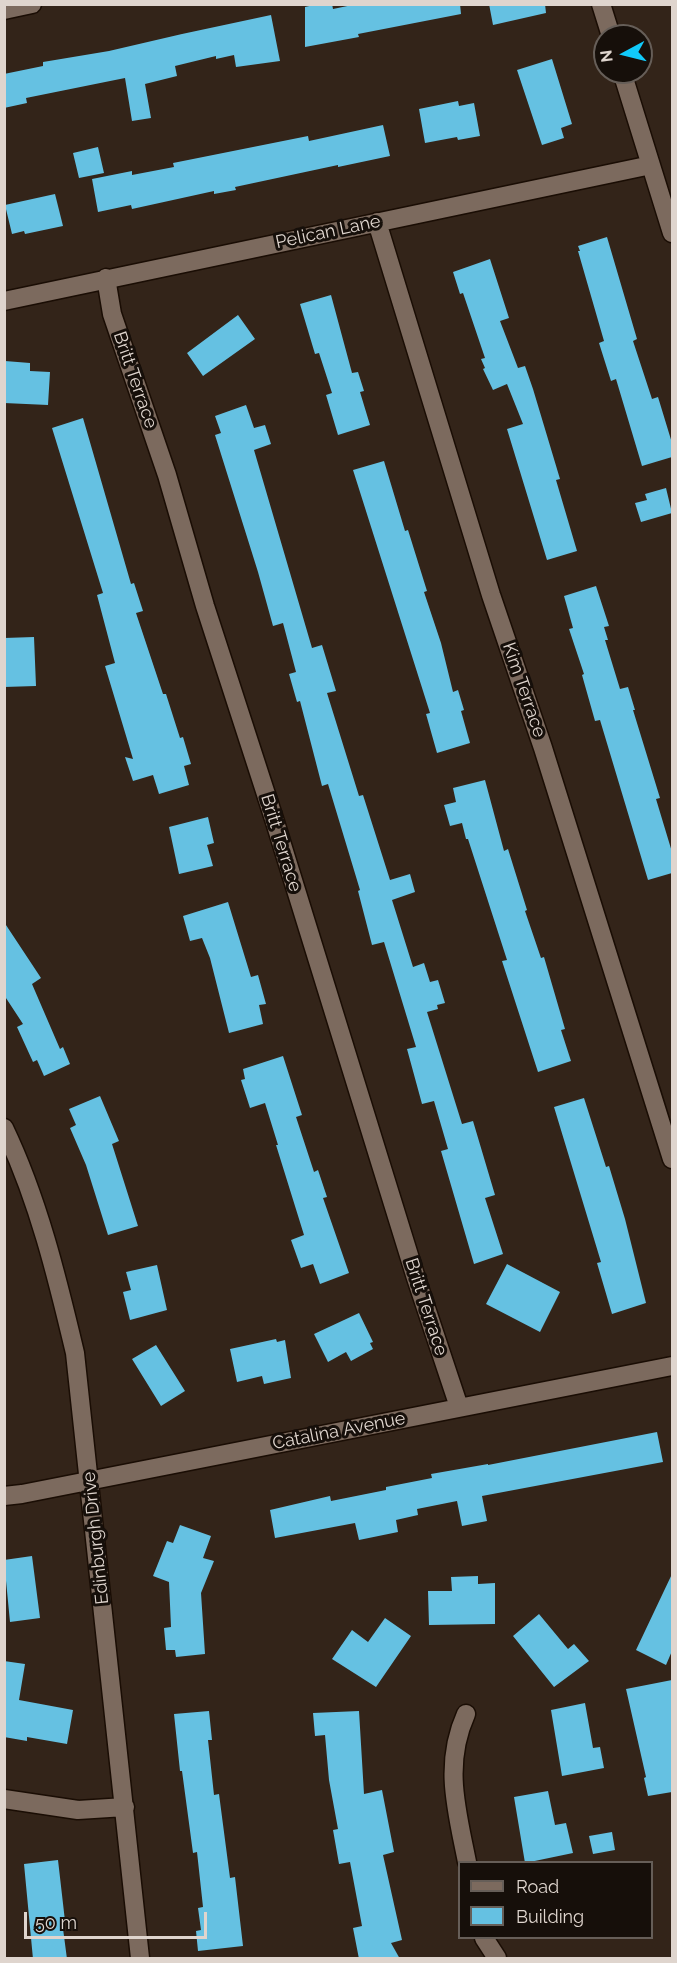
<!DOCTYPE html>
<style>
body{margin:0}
#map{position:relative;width:677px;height:1963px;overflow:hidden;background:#332419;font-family:Raleway,sans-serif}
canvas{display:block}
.frame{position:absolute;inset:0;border:6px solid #dfd5ce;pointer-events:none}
.legend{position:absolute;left:458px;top:1861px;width:195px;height:78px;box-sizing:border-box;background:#160f0a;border:2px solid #665e58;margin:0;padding:8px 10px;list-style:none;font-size:18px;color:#dfd5ce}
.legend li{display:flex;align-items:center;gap:12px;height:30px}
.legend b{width:30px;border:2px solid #665e58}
.north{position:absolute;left:593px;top:24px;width:60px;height:60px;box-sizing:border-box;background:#160f0a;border:2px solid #665e58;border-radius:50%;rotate:263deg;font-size:16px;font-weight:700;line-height:24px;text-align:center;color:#dfd5ce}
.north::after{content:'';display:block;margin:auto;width:21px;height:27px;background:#11cafa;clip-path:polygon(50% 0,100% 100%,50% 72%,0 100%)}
.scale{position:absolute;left:24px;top:1912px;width:183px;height:27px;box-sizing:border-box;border:3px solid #dfd5ce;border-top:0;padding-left:8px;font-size:18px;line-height:21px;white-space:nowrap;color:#dfd5ce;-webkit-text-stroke:4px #160f0a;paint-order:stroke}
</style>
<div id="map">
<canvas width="677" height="1963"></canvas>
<div class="frame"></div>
<ul class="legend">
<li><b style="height:8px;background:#7c6a5e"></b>Road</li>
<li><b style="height:16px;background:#65c1e2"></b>Building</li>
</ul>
<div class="north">N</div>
<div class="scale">50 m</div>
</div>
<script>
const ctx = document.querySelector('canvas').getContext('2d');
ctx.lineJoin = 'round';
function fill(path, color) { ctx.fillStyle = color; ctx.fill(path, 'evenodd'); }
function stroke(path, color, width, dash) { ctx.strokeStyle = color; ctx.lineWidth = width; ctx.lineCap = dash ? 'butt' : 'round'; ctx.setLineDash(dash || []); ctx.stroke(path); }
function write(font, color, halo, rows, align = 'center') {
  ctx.font = font + ' Raleway,sans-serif'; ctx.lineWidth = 6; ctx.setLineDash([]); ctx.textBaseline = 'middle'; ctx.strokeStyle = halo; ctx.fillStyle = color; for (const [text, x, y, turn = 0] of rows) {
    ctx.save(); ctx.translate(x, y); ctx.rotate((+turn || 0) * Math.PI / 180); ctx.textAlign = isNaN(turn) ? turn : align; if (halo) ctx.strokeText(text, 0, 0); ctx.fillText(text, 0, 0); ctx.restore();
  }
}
const building = new Path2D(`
 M318 4H332L333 9 357 4H460L461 14 358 34 359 37 305 47V7Z
 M489 4H545L546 13 493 25Z
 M271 15 280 61 236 67 234 55 216 59V56L175 66 177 76 145 84 151 118 132 121 125 78 26 98 27 103 4 108V74L43 66V62L109 51 182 34Z
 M552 59 572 124 561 128 564 138 542 145 517 70Z
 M458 101 459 106 474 103 480 136 458 140 457 137 425 143 419 109Z
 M383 125 390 156 338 167V165L235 187 236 190 214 194V191L132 209 131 205 98 212 92 179 132 171V175L174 167 173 163 308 136 309 141Z
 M98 147 104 173 79 178 73 153Z
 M55 194 63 226 25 234 24 231 12 234 5 205Z
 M607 237 637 339 633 341 652 399 658 397 672 443V457L642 466 616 379 611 381 599 343 604 341 578 251H580L578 246Z
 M490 259 509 318 500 321 518 368 525 366 533 389 560 479 556 480 577 551 547 560 507 429 523 424 507 384 493 390 483 369 485 368 481 359 485 358 463 293 460 294 453 272Z
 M331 295 352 373 358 372 364 391 360 392 370 425 338 435 326 395 332 393 319 353 315 354 300 304Z
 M238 315 255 339 203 376 187 353Z
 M5 361 30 363V371L50 372 48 405 4 403Z
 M246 405 254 428 265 425 271 444 254 450 312 648 322 645 336 691 327 693 359 796 363 795 390 880 410 874 415 892 392 900 413 967 424 963 430 982 438 980 445 1003 437 1005 438 1009 427 1012 462 1124 473 1121 495 1195 485 1198 503 1254 474 1264 441 1151 448 1149 434 1101 422 1104 407 1049 416 1047 384 942 372 945 358 891 360 890 328 784 322 786 300 701 297 702 289 674 296 672 283 623 273 626 258 572 215 435 221 433 215 416Z
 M83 418 131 584 134 583 143 611 136 613 163 694H166L180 738 183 737 191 764 184 766 189 785 159 794 153 775 133 781 125 757 133 759 105 666 115 663 97 595 103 593 52 428Z
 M384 461 405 531 408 530 427 591 424 592 441 643 453 692 458 690 464 710 461 711 470 743 437 753 426 714 430 713 353 470Z
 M666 488 672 513 641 522 635 503 647 500 645 494Z
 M596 586 609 626 604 627 608 640H605L620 689 628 687 635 710H633L660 798 656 799 672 852V873L648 880 600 720 595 721 582 675 584 674 569 629 573 628 564 596Z
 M34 637 36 686 4 687V638Z
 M485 780 504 851 508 849 527 910 525 911 541 958 544 957 565 1029 561 1030 571 1061 538 1072 502 961 507 960 468 839H466L462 823 450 826 444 805 456 802 453 788Z
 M208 817 214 843 207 845 213 866 179 874 169 827Z
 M228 902 251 977 258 975 266 1004 259 1005 263 1024 229 1033 210 958 202 938 190 941 183 916Z
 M4 922 41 978 32 984 60 1049 63 1047 70 1064 44 1076 37 1060 33 1062 17 1027 23 1024 4 995Z
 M283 1056 302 1115 296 1117 314 1172 318 1170 327 1197 323 1198 349 1273 320 1284 313 1264 301 1268 291 1240 304 1235 276 1145H278L265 1103 250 1108 241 1080 245 1079 243 1069Z
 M100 1096 119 1141 112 1144 138 1226 108 1235 86 1165 70 1128 76 1125 69 1109Z
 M584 1098 606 1167 609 1166 625 1219 646 1303 612 1314 597 1263 601 1262 554 1107Z
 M507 1264 560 1292 540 1332 486 1304Z
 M157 1265 167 1310 130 1320 123 1292 131 1290 126 1272Z
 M359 1313 373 1342 370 1343 373 1349 351 1361 346 1352 328 1362 314 1334Z
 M276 1339 277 1342 285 1340 291 1378 264 1384 262 1376 237 1382 230 1349Z
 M156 1345 185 1391 161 1406 132 1359Z
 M657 1432 663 1462 482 1496 487 1521 462 1526 457 1501 417 1509 418 1515 396 1520 398 1532 359 1540 355 1523 275 1538 270 1510 330 1496 331 1501 386 1490V1487L432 1478 431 1474 488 1464V1465Z
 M180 1525 211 1536 203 1558 214 1561 201 1593 205 1654 176 1657 175 1650H166L164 1628 171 1627 169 1582 153 1576 167 1541 173 1543Z
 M32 1556 40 1618 10 1622 4 1560Z
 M672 1574V1651L666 1665 636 1650Z
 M478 1576V1584L495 1583V1624L429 1625 428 1591H452L451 1577Z
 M539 1614 568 1649 574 1644 589 1661 554 1687 513 1636Z
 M385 1618 411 1636 376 1687 332 1659 352 1630 368 1642Z
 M4 1661 25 1664 19 1700 73 1710 67 1744 27 1737V1741L4 1737Z
 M672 1680V1792L648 1796 644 1778 646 1777 626 1689Z
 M585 1703 593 1748 600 1747 604 1768 562 1776 551 1710Z
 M209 1711 212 1740H208L214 1795 219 1794 230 1878 235 1877 243 1946 198 1951 196 1931 201 1930 198 1908 203 1907 197 1852 193 1853 182 1771H180L174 1714Z
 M359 1711 364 1794 382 1790 394 1852 383 1855 402 1940 391 1943 400 1959H359L353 1928 362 1926 350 1862 339 1864 333 1830 338 1829 329 1780 325 1735 315 1736 313 1713Z
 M548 1791 555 1825 566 1823 573 1853 525 1863 514 1797Z
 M612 1832 615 1850 593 1854 589 1836Z
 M58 1860 65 1921H62L67 1959H33L24 1864Z`);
const minor = new Path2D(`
 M601 4 611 36
 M4 10 32 4
 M622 72 672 233
 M377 222 491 595 543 748 672 1159
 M106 278 112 314 167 475 205 606 275 822 416 1278 459 1407
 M4 301 651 165
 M4 1128C38 1199 57 1277 75 1353L140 1958
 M4 1496 22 1494 672 1366
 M466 1714C443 1765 457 1811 467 1862
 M4 1799 78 1810 125 1807
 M484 1938 497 1958`);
const streetNames = [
 ["Pelican Lane",328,232,-12],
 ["Britt Terrace",135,380,71],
 ["Kim Terrace",524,690,71],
 ["Britt Terrace",281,843,73],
 ["Britt Terrace",426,1307,72],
 ["Catalina Avenue",339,1431,-11],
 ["Edinburgh Drive",96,1538,-96]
];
fill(building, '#65c1e2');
stroke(minor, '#1a0d04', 21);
stroke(minor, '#7c6a5e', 18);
write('18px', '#dfd5ce', '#160f0a', streetNames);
</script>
